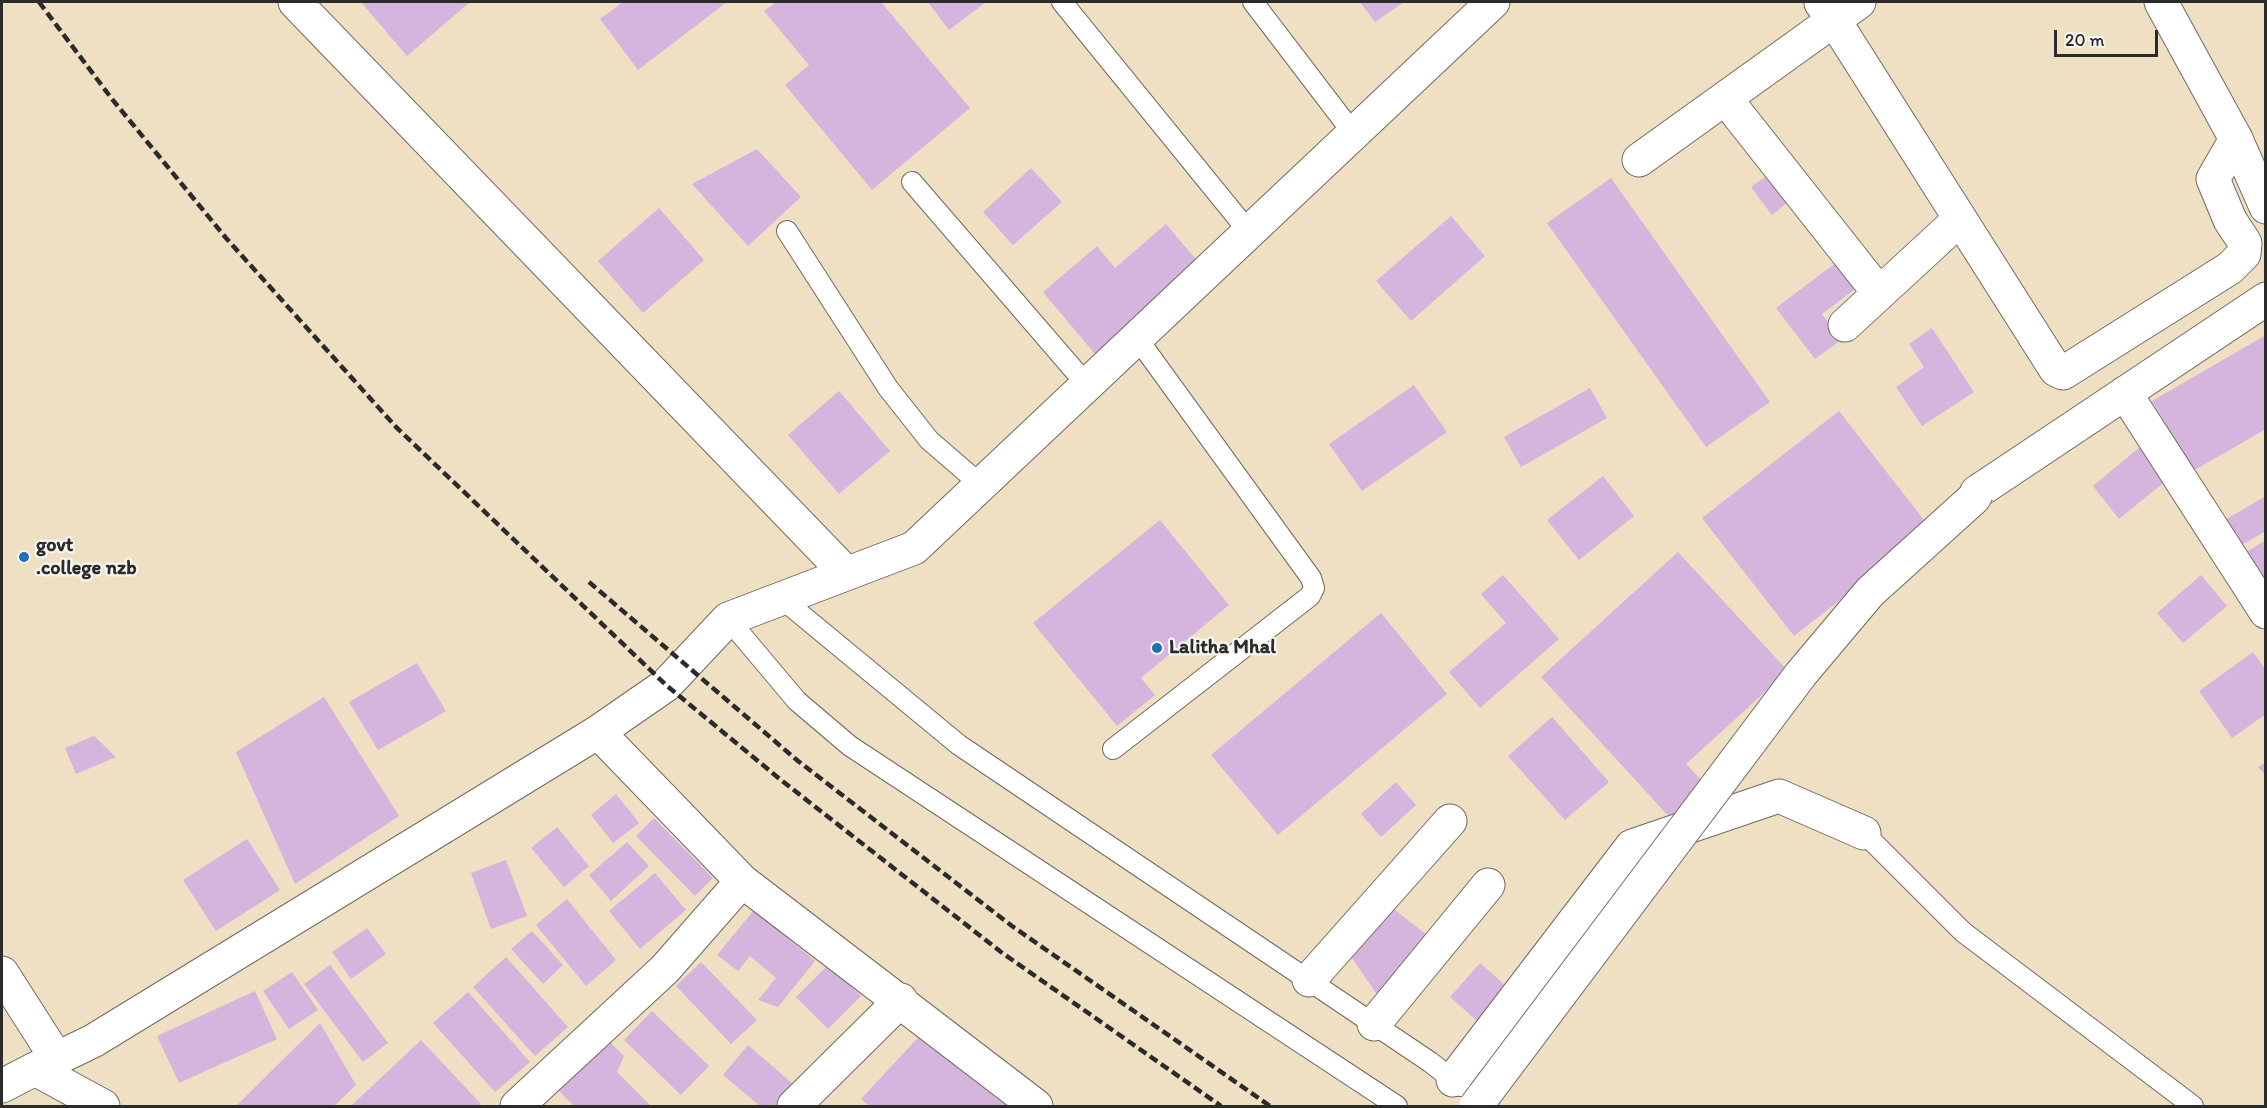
<!DOCTYPE html>
<style>
body{margin:0}
#map{position:relative;width:2267px;height:1108px;overflow:hidden;background:#efe0c3;font-family:Itim,sans-serif}
canvas{display:block}
.frame{position:absolute;inset:0;border:3px solid #2b2b2b;pointer-events:none}
.scale{position:absolute;left:2054px;top:30px;width:104px;height:27px;box-sizing:border-box;border:3px solid #2b2b2b;border-top:0;padding-left:8px;font-size:18px;line-height:21px;white-space:nowrap;color:#2b2b2b;-webkit-text-stroke:4px #f6f6f2;paint-order:stroke}
</style>
<div id="map">
<canvas width="2267" height="1108"></canvas>
<div class="frame"></div>
<div class="scale">20 m</div>
</div>
<script>
const ctx = document.querySelector('canvas').getContext('2d');
ctx.lineJoin = 'round';
function fill(path, color) { ctx.fillStyle = color; ctx.fill(path, 'evenodd'); }
function stroke(path, color, width, dash) { ctx.strokeStyle = color; ctx.lineWidth = width; ctx.lineCap = dash ? 'butt' : 'round'; ctx.setLineDash(dash || []); ctx.stroke(path); }
function write(font, color, halo, rows, align = 'center') {
  ctx.font = font + ' Itim,sans-serif'; ctx.lineWidth = 4.5; ctx.setLineDash([]); ctx.textBaseline = 'middle'; ctx.strokeStyle = halo; ctx.fillStyle = color; for (const [text, x, y, turn = 0] of rows) {
    ctx.save(); ctx.translate(x, y); ctx.rotate((+turn || 0) * Math.PI / 180); ctx.textAlign = isNaN(turn) ? turn : align; if (halo) ctx.strokeText(text, 0, 0); ctx.fillText(text, 0, 0); ctx.restore();
  }
}
const building = new Path2D(`
 M361 2H470L407 56Z
 M623 2H727L638 70 600 19Z
 M776 2H881L970 108 872 190 785 85 809 65 764 11Z
 M928 2H986L949 30Z
 M1360 2H1404L1375 22Z
 M757 149 801 197 748 246 692 184Z
 M1031 168 1062 202 1013 245 983 212Z
 M1772 172 1793 198 1772 215 1751 187Z
 M1611 178 1770 402 1706 447 1547 223Z
 M659 208 704 260 643 313 598 261Z
 M1451 216 1485 256 1411 321 1376 281Z
 M1166 224 1205 270 1100 360 1043 292 1097 246 1115 268Z
 M1838 261 1859 286 1822 314 1841 340 1815 359 1776 308Z
 M1932 328 1974 392 1922 426 1896 387 1924 367 1909 344Z
 M2266 335V429L2193 471 2152 401Z
 M1414 385 1447 432 1362 491 1329 444Z
 M1590 388 1607 418 1521 467 1504 437Z
 M839 391 890 451 839 494 788 435Z
 M1839 411 1931 529 1794 636 1702 518Z
 M2140 447 2167 480 2119 519 2093 486Z
 M1603 476 1634 516 1579 560 1547 520Z
 M2266 496V531L2236 548 2221 522Z
 M1160 520 1229 605 1141 678 1155 695 1117 726 1033 623Z
 M2266 540V575L2258 580 2243 554Z
 M1678 552 1788 671 1686 764 1708 787 1672 820 1541 677Z
 M1503 575 1559 639 1480 708 1449 672 1506 623 1481 594Z
 M2201 575 2227 606 2183 643 2157 613Z
 M1381 613 1447 694 1278 835 1211 755Z
 M2253 652 2266 670V714L2232 738 2199 691Z
 M417 663 446 711 378 750 349 702Z
 M324 697 399 816 295 884 236 752Z
 M1552 717 1609 782 1565 820 1508 756Z
 M94 736 116 757 76 774 65 748Z
 M2266 762V776L2258 767Z
 M1396 782 1416 805 1381 837 1361 814Z
 M616 794 639 823 613 843 591 815Z
 M654 818 713 878 695 896 636 836Z
 M557 827 589 866 564 887 531 848Z
 M247 839 280 890 216 931 183 880Z
 M627 842 649 866 611 901 589 875Z
 M506 860 527 916 491 929 471 873Z
 M655 873 686 910 640 949 609 911Z
 M567 899 616 960 586 986 536 925Z
 M1389 905 1428 936 1380 999 1350 955Z
 M754 910 815 961 778 1007 758 1000 776 978 750 956 738 971 717 955Z
 M367 928 386 954 351 979 332 952Z
 M532 931 563 965 543 984 511 949Z
 M506 957 568 1027 535 1056 473 987Z
 M701 962 757 1020 731 1044 676 986Z
 M1480 963 1515 994 1485 1028 1450 997Z
 M829 964 861 996 828 1029 796 997Z
 M330 965 388 1043 363 1062 304 984Z
 M292 972 318 1010 289 1029 263 991Z
 M255 991 277 1039 179 1083 157 1036Z
 M468 992 530 1062 495 1092 433 1023Z
 M652 1011 709 1066 681 1095 624 1040Z
 M320 1023 356 1085 334 1106H236Z
 M926 1029 1008 1106H869L861 1099Z
 M607 1039 624 1056 617 1072 651 1106H574L558 1090Z
 M421 1040 481 1104 478 1106H351Z
 M748 1045 793 1084 774 1106H760L723 1075Z`);
const service = new Path2D(`
 M1062 2 1249 232
 M1253 2 1353 133
 M912 182 1087 385
 M787 231 888 388 929 440 981 485
 M781 598 959 745 1430 1062 1461 1086
 M728 619 797 701 850 746 1397 1106
 M1113 749 1310 596 1314 588 1311 578 1137 338
 M1864 833 1963 932 2193 1106`);
const minor = new Path2D(`
 M295 2 846 573
 M1821 3 1834 20 1859 2
 M1725 98 1879 293
 M1639 160 1834 20 2056 370 2063 373 2230 268 2244 254 2245 243 2230 220 2213 179 2236 139
 M1845 325 1960 219
 M2125 393 2266 612
 M598 732 742 881 1036 1106
 M2 973 57 1059
 M1309 980 1450 821
 M1374 1024 1488 885
 M1453 1080 1632 846 1779 796 1864 833
 M517 1106 665 969 742 881
 M794 1106 901 1000`);
const tertiary = new Path2D(`
 M35 1069 93 1041 598 732 666 685 728 619 914 548 1493 2`);
const secondary = new Path2D(`
 M2161 2 2236 139 2266 207
 M1977 492 2266 299
 M2 1086 35 1069 103 1106`);
const rail = new Path2D(`
 M39 2 112 99 226 238 396 427 666 685 781 780 1001 952 1221 1106
 M589 582 798 761 1012 926 1270 1106`);
const secondaryBridge = new Path2D(`
 M1476 1106 1801 674 1870 592 1974 498 1977 492`);
const markers = [
 [24,557,6,"#1f6fb2"],
 [1157,648,6,"#1f6fb2"]
];
const poiNames = [
 ["govt",36,546],
 [".college nzb",36,569],
 ["Lalitha Mhal",1169,648]
];
fill(building, '#d5b4de');
stroke(service, '#706a60', 22);
stroke(minor, '#706a60', 35);
stroke(tertiary, '#706a60', 35);
stroke(secondary, '#706a60', 35);
stroke(service, '#fff', 20);
stroke(minor, '#fff', 33);
stroke(tertiary, '#fff', 33);
stroke(secondary, '#fff', 33);
stroke(rail, '#2b2b2b', 4.5, [9, 4.5]);
stroke(secondaryBridge, '#706a60', 35, []);
stroke(secondaryBridge, '#fff', 33);
for (const [x, y, r, color] of markers) { const dot = new Path2D(); dot.arc(x, y, r, 0, 2 * Math.PI); ctx.fillStyle = color; ctx.fill(dot); stroke(dot, '#f6f6f2', 2); }
write('bold 20px', '#2b2b2b', '#f6f6f2', poiNames, 'left');
</script>
